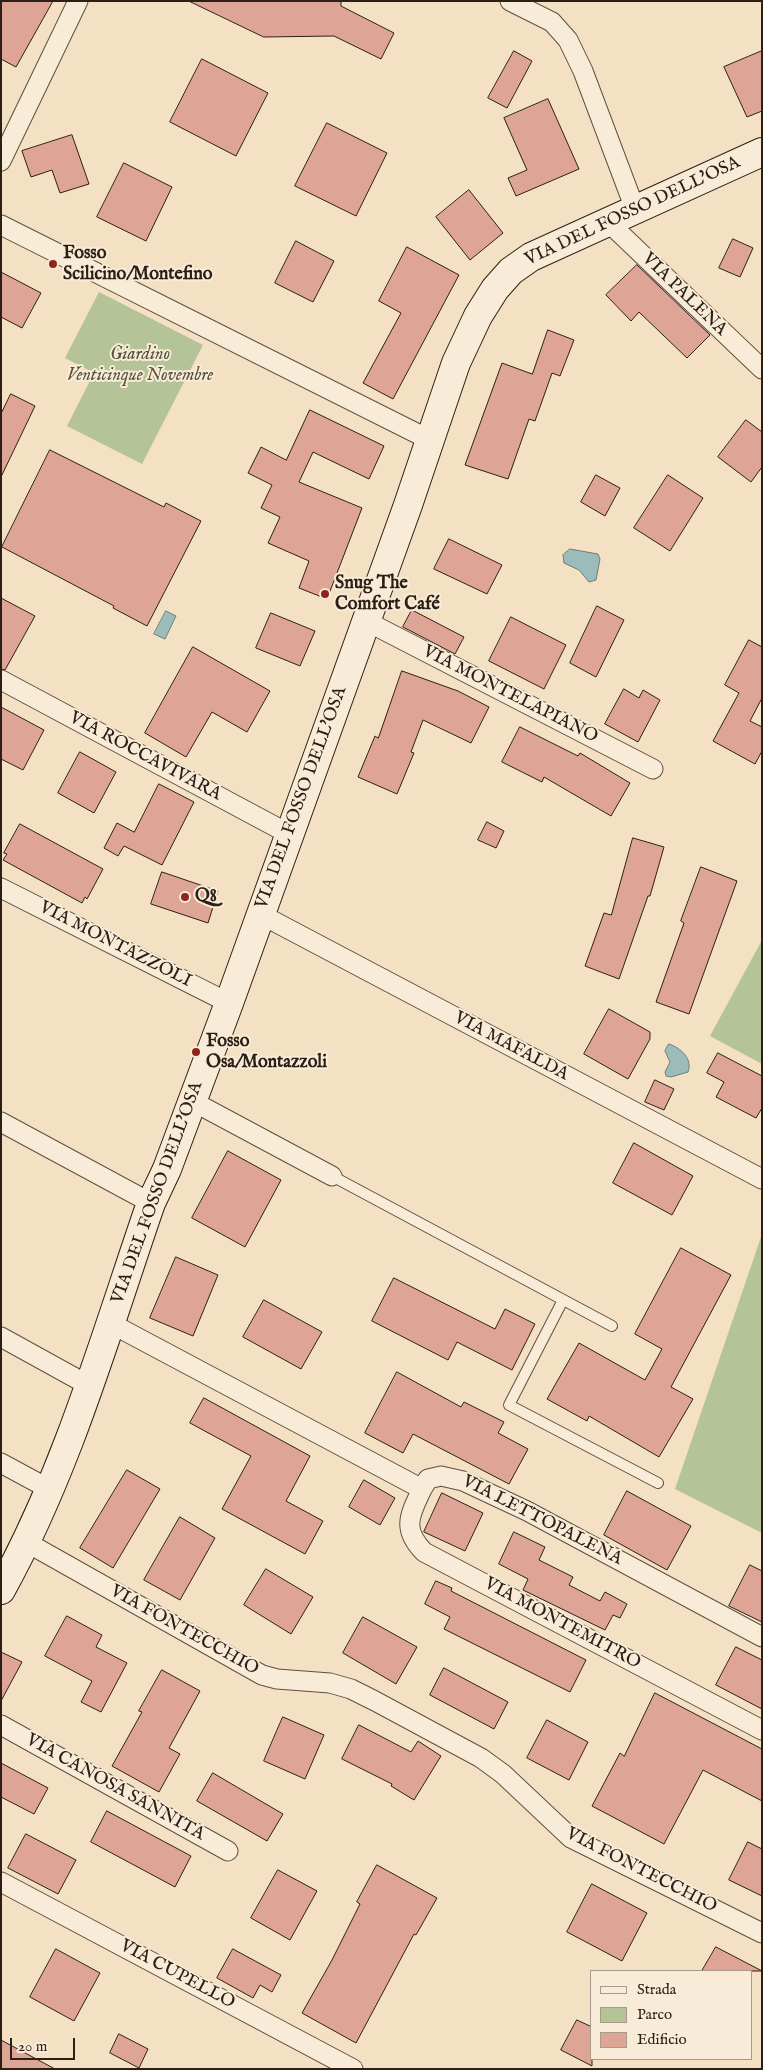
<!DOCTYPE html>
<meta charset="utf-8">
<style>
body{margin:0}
#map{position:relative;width:763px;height:2070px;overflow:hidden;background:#f4e0c3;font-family:"IM FELL English",serif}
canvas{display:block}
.frame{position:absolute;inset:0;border:2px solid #2c2016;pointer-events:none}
.legend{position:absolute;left:590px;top:1970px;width:162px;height:90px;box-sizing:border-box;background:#f8ebd8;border:1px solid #a69a8a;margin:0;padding:6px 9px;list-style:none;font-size:15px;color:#2c2016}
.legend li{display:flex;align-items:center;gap:10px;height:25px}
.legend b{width:25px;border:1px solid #a69a8a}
.scale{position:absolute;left:10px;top:2038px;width:65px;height:22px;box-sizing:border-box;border:2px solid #2c2016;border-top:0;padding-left:6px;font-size:15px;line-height:18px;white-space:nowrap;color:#2c2016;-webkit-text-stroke:4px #f8ebd8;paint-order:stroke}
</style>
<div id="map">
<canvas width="763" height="2070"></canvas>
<div class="frame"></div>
<ul class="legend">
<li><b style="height:6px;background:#f8ebd8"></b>Strada</li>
<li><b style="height:14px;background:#b5c399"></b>Parco</li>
<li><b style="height:14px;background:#dea597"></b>Edificio</li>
</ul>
<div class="scale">20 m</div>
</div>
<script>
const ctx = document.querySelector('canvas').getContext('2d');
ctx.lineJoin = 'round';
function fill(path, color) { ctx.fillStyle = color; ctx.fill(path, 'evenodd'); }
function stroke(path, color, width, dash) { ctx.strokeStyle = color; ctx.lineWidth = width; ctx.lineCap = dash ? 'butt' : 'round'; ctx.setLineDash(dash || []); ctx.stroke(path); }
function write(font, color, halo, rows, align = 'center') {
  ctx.font = font + ' "IM FELL English",serif'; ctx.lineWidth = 4; ctx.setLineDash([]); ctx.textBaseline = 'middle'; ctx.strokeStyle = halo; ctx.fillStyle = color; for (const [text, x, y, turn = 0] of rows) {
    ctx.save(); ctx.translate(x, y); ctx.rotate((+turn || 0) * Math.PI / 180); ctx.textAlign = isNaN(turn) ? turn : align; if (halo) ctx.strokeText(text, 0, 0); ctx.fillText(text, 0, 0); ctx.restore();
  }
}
const green = new Path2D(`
 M99 292 203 345 142 464 67 426 94 373 65 358Z
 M762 940V1064L710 1036Z
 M762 1234V1533L675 1489Z`);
const water = new Path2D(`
 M570 549 598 554 600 559 596 580 589 582 579 570 564 563 563 555Z
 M166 611 176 616 165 639 154 634Z
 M669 1044C681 1048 693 1059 688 1072L671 1077 666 1076 665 1072 670 1062 665 1051Z`);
const building = new Path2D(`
 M1 1H53L16 67 1 59Z
 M189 1H341V6L394 33 381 59 334 36 264 37Z
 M514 51 532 61 507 108 488 98Z
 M762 51V111L747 117 724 67Z
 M202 59 268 93 236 156 170 122Z
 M548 99 579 169 516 196 508 178 527 170 504 118Z
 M327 123 387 153 356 216 295 186Z
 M72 135 89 184 60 193 52 170 31 177 22 151Z
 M124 163 172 187 146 241 97 217Z
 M469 190 503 233 470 260 436 217Z
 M733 239 753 248 740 277 719 268Z
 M296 241 334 261 313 302 275 283Z
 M407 247 459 275 393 399 363 383 401 313 379 301Z
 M637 265 710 335 687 358 639 312 631 321 606 295Z
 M1 272 41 293 22 328 1 317Z
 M548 330 574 340 560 376 552 373 535 421 529 419 508 479 465 465 502 363 532 374Z
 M11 394 35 406 1 477V414Z
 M310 410 384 446 369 479 313 452 299 482 362 508 327 599 299 588 309 561 268 543 280 517 261 508 272 485 248 473 261 447 286 460Z
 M746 420 762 432V467L751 482 718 457Z
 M50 450 164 507 166 503 201 521 147 626 113 608 114 606 2 547Z
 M596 475 620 488 605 516 581 502Z
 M668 475 703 498 670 551 634 528Z
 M449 539 502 565 487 594 434 569Z
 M1 598 35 616 5 670 1 669Z
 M597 606 624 620 596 677 570 663Z
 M412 610 464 637 455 654 403 627Z
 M271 613 315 631 300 666 256 648Z
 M511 617 566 645 544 689 489 661Z
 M749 640 762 647V698L750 721 762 727V751L755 764 713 741 739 693 725 685Z
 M193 647 270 691 247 732 212 712 186 757 145 733Z
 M402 671 458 691 489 707 471 743 423 720 411 752 414 753 397 794 358 777 375 736 378 738Z
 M624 689 639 698 643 690 660 700 638 742 605 724Z
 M1 707 44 730 23 770 1 759Z
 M520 727 578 756 580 753 630 783 611 816 544 777 542 782 502 762Z
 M80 752 116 772 94 813 58 793Z
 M159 784 194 802 162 865 124 846 118 856 104 848 117 823 134 832Z
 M487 822 504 831 496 848 478 840Z
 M20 824 103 869 87 899 85 897 82 903 3 860 7 854 4 853Z
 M633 838 664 847 650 896H648L619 979 585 966 604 913 611 915Z
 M701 867 737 881 689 1014 656 1002 684 923 681 921Z
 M162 872 218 891 208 923 151 904Z
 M609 1009 650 1032V1039L628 1079 584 1054Z
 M718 1053 762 1076V1108L756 1118 716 1097 724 1082 707 1073Z
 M655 1080 674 1089 664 1110 645 1102Z
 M634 1143 693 1176 672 1215 613 1183Z
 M228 1151 281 1180 245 1247 192 1218Z
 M681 1248 731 1275 671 1387 693 1399 659 1457 589 1416 587 1421 547 1399 579 1343 645 1380 662 1349 635 1334Z
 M176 1257 218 1275 193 1336 150 1318Z
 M394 1278 495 1329 505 1309 535 1324 512 1370 457 1342 448 1360 372 1321Z
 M264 1300 322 1332 301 1369 243 1337Z
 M397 1372 461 1407 464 1402 504 1422 498 1433 528 1449 509 1484 413 1434 403 1453 365 1433Z
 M204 1398 310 1456 286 1501 323 1521 305 1554 222 1509 251 1456 190 1423Z
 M127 1470 160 1489 113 1568 80 1548Z
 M364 1480 395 1498 380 1525 349 1507Z
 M627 1491 691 1526 667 1570 604 1535Z
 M442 1493 483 1513 465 1551 424 1532Z
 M180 1517 215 1538 180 1600 144 1580Z
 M514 1532 545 1547 539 1560 573 1577 569 1585 600 1601 605 1592 627 1604 620 1618 613 1615 605 1630 523 1590 528 1579 499 1564Z
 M750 1565 762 1571V1622L729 1606Z
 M266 1569 313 1597 291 1634 244 1605Z
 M436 1581 452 1588 451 1591 586 1660 570 1692 444 1629 450 1617 425 1604Z
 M67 1616 102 1635 96 1647 127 1663 101 1712 81 1702 92 1681 45 1656Z
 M363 1617 417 1647 396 1684 343 1653Z
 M736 1647 762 1660V1709L716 1685Z
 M1 1652 22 1662 1 1701Z
 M444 1668 508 1702 494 1729 430 1695Z
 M162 1670 200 1691 169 1748 180 1754 159 1792 112 1766 142 1712 139 1711Z
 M655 1693 762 1749V1801L703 1770 664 1844 592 1806 620 1753 624 1756Z
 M283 1717 324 1735 305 1779 264 1761Z
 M547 1720 588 1742 569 1780 527 1758Z
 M359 1725 411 1752 418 1741 441 1756 414 1800 391 1786 392 1784 342 1759Z
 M1 1763 48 1788 34 1814 1 1797Z
 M213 1773 283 1814 267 1841 197 1801Z
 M107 1811 191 1856 175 1887 91 1842Z
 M26 1834 76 1860 58 1894 8 1868Z
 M748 1842 762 1849V1896L729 1880Z
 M377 1865 437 1898 416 1935 414 1934 356 2043 302 2013 332 1960 360 1904 357 1902Z
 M278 1870 317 1891 290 1940 251 1918Z
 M592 1884 647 1913 622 1961 567 1932Z
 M716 1947 762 1971H702Z
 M56 1949 100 1973 74 2021 30 1997Z
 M233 1949 281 1975 272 1992 260 1985 253 1998 217 1978Z
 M577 2020 592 2027V2066L561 2050Z
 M119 2034 148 2049 139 2068 110 2053Z
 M1 2040 55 2069H1Z`);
const lane = new Path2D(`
 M332 1176 612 1326
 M563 1300 509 1405 658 1483`);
const street = new Path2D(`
 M510 1 552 22 568 40 583 71 635 209
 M1 161 78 1
 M607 221 762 369
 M1 225 430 440
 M366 621 653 769
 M1 680 289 834
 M1 888 229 1003
 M260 914 762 1179
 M192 1101 332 1176
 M1 1122 151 1203
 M110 1323 422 1489 428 1479 441 1476 463 1481 527 1511 762 1637
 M1 1337 88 1385
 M1 1463 49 1489
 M422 1489C410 1515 401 1528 424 1552L762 1730
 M26 1542 262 1675 277 1679 330 1683 351 1689 375 1701 481 1758 503 1774 571 1838 762 1933
 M1 1725 228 1851
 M1 1882 353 2069`);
const secondary = new Path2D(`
 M1 1590C68 1469 106 1333 151 1203L167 1169 229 1003 408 505 456 363 478 316 495 289 511 271 531 257 762 152`);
const markers = [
 [53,264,5,"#8f2418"],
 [325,594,5,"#8f2418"],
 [185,897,5,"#8f2418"],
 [196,1052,5,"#8f2418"]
];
const streetNames = [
 ["VIA DEL FOSSO DELL'OSA",633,212,-25],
 ["VIA PALENA",684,295,44],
 ["VIA MONTELAPIANO",510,695,27],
 ["VIA ROCCAVIVARA",145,757,28],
 ["VIA DEL FOSSO DELL'OSA",302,798,-70],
 ["VIA MONTAZZOLI",115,945,27],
 ["VIA MAFALDA",511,1047,28],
 ["VIA DEL FOSSO DELL'OSA",158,1193,-70],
 ["VIA LETTOPALENA",542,1521,27],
 ["VIA MONTEMITRO",562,1624,28],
 ["VIA FONTECCHIO",184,1631,29],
 ["VIA CANOSA SANNITA",115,1788,29],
 ["VIA FONTECCHIO",641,1871,27],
 ["VIA CUPELLO",177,1975,28]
];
const poiNames = [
 ["Fosso",63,254],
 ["Scilicino/Montefino",63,275],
 ["Snug The",335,584],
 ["Comfort Café",335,605],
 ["Q8",195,897],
 ["Fosso",206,1042],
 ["Osa/Montazzoli",206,1063]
];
const parkNames = [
 ["Giardino",140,355],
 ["Venticinque Novembre",140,376]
];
fill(green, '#b5c399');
fill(water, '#9cbcb9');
stroke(water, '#6f7e78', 1);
fill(building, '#dea597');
stroke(building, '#2c2016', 1);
stroke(lane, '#5e5041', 12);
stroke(street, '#5e5041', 21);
stroke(secondary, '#2c2016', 30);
stroke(lane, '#f8ebd8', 10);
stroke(street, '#f8ebd8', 19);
stroke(secondary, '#f8ebd8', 28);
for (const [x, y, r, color] of markers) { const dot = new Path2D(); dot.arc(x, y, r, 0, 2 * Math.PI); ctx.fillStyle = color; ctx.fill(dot); stroke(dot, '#f8ebd8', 2); }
write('18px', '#2c2016', '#f8ebd8', streetNames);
write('bold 18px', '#2c2016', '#f8ebd8', poiNames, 'left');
write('italic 18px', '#55513d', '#f8ebd8', parkNames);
</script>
